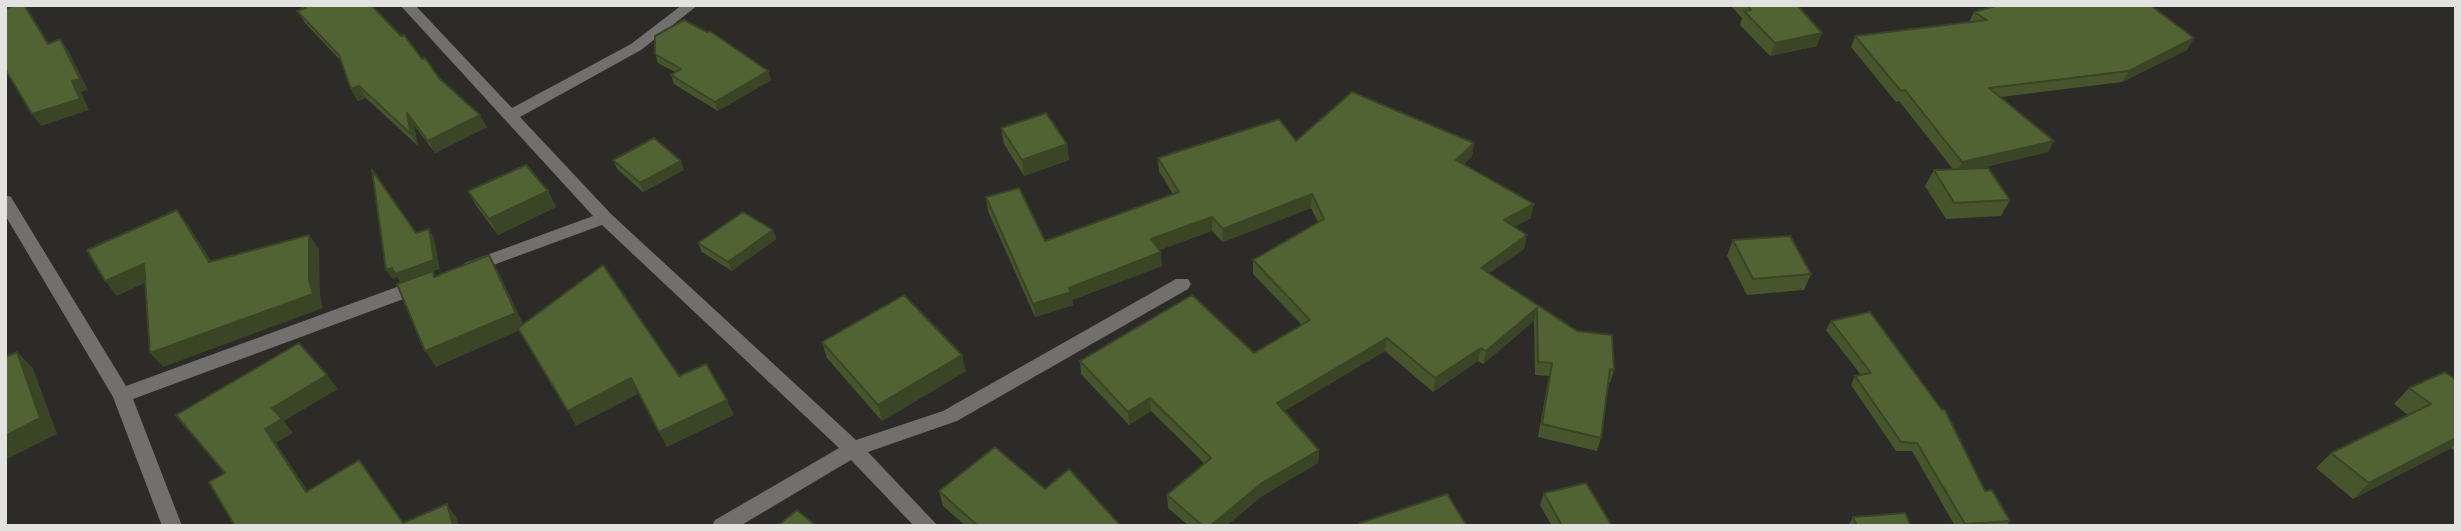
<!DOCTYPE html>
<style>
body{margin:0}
#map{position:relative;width:2461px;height:531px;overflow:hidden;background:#2c2b28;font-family:Cabin,sans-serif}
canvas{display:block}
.frame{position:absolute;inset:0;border:7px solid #e2e2e0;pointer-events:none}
</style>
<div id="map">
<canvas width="2461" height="531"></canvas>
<div class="frame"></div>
</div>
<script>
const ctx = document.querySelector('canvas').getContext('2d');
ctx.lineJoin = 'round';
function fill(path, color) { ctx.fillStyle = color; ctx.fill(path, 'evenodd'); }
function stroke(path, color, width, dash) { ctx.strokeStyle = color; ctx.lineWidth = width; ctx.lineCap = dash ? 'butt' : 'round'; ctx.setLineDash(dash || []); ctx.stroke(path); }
const minor = new Path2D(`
 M400 5H415L512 108 631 44 682 5H698L641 50 520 117 611 214 856 440 943 411 1176 279H1188L1191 284 1188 289 957 421 868 452 938 526H914L851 460 740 526H712L715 520 839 448 602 225 477 271H465L462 267 465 263 593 216Z
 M5 195 11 197 126 386 416 280H428L431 285 428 290 133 399 182 526H162L113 397 5 215Z`);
const wall = new Path2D(`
 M299 5H371L487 127 435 153 414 125 418 146 366 98 358 101 351 89 342 62 305 23 297 11 303 9Z
 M1730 5H1797L1817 46 1770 56 1740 25 1742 18Z
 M1974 12 2194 38 2187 50 2122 82 2001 97 2054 141 2048 152 1980 168 2010 200 2001 216 1946 219 1925 186 1934 170 1953 169 1899 101 1896 102 1851 47 1855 36 1969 22Z
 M655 54 768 71 771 80 718 111 674 84 671 75 675 72 658 63Z
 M1001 128 1067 144 1069 160 1024 176 1004 144Z
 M1296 141 1474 143 1472 156 1464 164 1531 218 1514 227 1527 235 1524 249 1489 273 1577 331 1614 370 1610 383H1608L1601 438 1597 451 1538 437 1549 376 1535 375 1534 321 1483 364 1478 361 1433 392 1385 351 1284 411 1319 450 1318 463 1262 496 1226 526H1189L1168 508 1167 495 1204 463 1151 411 1129 425 1081 374 1080 361 1254 353 1302 325 1253 274V260L1318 222 1311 208 1223 242 1212 231 1159 250 1162 266 1072 300 1073 305 1035 317 988 211 986 197 1045 241 1173 194 1159 171 1158 158Z
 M613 160 684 170 643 192 617 169Z
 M468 191H548L556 207 498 235 477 207Z
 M773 230 776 239 732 271 702 252 698 243Z
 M1733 240 1811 274 1804 290 1747 295 1727 256Z
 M1831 321 1985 491 2010 521 2006 526H1955L1912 451H1896L1851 385 1855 376 1861 375 1826 330Z
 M822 342 966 371 882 421 827 358Z
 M2456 380V452L2451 448 2353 499 2316 468 2331 453 2408 415 2394 404 2409 388Z
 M1045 489 1121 526H966L943 506 939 491Z
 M1544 493 1612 526H1552L1540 505Z
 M1853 517 1911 526H1848Z`);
const shadedWall = new Path2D(`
 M24 5 31 14 56 55 48 44Z
 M1822 33 1817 46 1770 56 1775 43Z
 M2194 38 2187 50 2122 82 2129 71Z
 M60 39 68 50 88 90 81 92 89 110 41 126 32 114 72 81Z
 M768 71 771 80 718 111 715 102Z
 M359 86 366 98 358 101 351 89Z
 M407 113 414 125 418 146 411 134Z
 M480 115 487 127 435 153 428 141Z
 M2054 141 2048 152 1956 174 1962 162Z
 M1474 143 1472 156 1454 174 1456 160Z
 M1067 144 1069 160 1024 176 1022 160Z
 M681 161 684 170 643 192 640 183Z
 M548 191 556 207 498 235 489 219Z
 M1312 194 1311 208 1223 242V229Z
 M1534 204 1531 218 1501 233 1504 220Z
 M177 210 188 225 221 276 209 262Z
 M1212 217V231L1152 253 1151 239Z
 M429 229 434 238 440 269 433 271 443 287 401 283 397 277 392 279 386 270Z
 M773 230 776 239 732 271 728 262Z
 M309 235 319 249 320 294 323 308 163 367 150 353 309 280Z
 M1527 235 1524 249 1478 281 1481 268Z
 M1161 252 1162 266 1072 300 1073 305 1035 317 1033 304 1069 288Z
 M489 255 498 271 525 328 436 367 425 351Z
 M144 264 155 278 117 296 105 281Z
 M1537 308 1534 321 1483 364 1486 351Z
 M1387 338 1385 351 1276 416 1277 403Z
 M1481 348 1478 361 1433 392 1435 378Z
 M17 352 33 368 57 434 5 460V436Z
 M962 355 966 371 882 421 878 405Z
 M327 375 338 389 284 421 293 433 276 443 317 505 306 492 265 429 272 408Z
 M631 378 638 394 576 426 568 411Z
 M1150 398 1151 411 1129 425 1128 412Z
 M727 400 734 415 667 447 659 432Z
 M2456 438V443L2451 448 2353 499 2369 483Z
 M1319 450 1318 463 1262 496 1226 526H1210L1262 483Z
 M359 460 369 474 406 526H405Z
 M447 504 456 517 459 526H453Z`);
const building = new Path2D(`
 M15 5H24L48 44 60 39 80 79 72 81 80 99 32 114 5 69V9Z
 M303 5H371L401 36 404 35 422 59 425 58 439 78 480 115 428 141 407 113 411 134 359 86 351 89 339 55 297 11 306 8Z
 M1747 5H1797L1822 33 1775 43 1744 11 1751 10Z
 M1999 5H2150L2194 38 2129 71 1989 88 2054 141 1962 162 1905 90 1901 91 1855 36 1987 20 1974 12Z
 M684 20 707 32 710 31 768 71 715 102 671 75 681 69 655 54V36Z
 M1352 92 1474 143 1456 160 1534 204 1504 220 1527 235 1481 268 1577 331 1612 335 1614 370 1610 369 1601 438 1542 424 1552 363 1538 362 1537 308 1486 351 1481 348 1435 378 1387 338 1277 403 1319 450 1262 483 1210 526H1203L1167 495 1211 458 1150 398 1128 412 1080 361 1192 295 1254 353 1310 320 1253 260 1324 219 1312 194 1223 229 1212 217 1151 239 1161 252 1069 288 1071 292 1033 304 986 197 1019 188 1045 241 1179 192 1158 158 1279 119 1296 141Z
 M1046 113 1067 144 1022 160 1001 128Z
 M654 138 681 161 640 183 613 160Z
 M526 165 548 191 489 219 468 191Z
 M1988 168 2010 200 1954 203 1934 170Z
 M372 170 416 233 429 229 434 260 395 274 392 268 386 270Z
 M177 210 209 262 309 235V280L313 294 150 353 144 264 105 281 87 250Z
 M743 212 773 230 728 262 698 243Z
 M1790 236 1811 274 1753 279 1733 240Z
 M489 255 516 313 425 351 397 284 433 271 434 277Z
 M603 265 679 376 706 364 727 400 659 432 631 378 568 411 518 328Z
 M904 295 962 355 878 405 822 342Z
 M1870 312 1942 410H1945L1985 491 1992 490 2010 521 1965 524 1917 443 1901 442 1855 376 1871 373 1831 321Z
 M299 343 327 375 272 408 282 419 265 429 306 492 359 460 403 523 447 504 453 526H235L209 482 225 473 176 415Z
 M17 352 40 418 5 436V357Z
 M2445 372 2456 380V438L2369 483 2331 453 2431 404 2409 388Z
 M995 447 1045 489 1069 469 1121 526H978L939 491Z
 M1586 483 1612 526H1562L1544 493Z
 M1447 494 1467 526H1361L1360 523Z
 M797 510 816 526H777Z
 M1905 513 1911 526H1857L1853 517Z`);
fill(minor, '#71706e');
fill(wall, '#47552c');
fill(shadedWall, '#394524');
fill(building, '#526333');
stroke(building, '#394524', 2);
</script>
